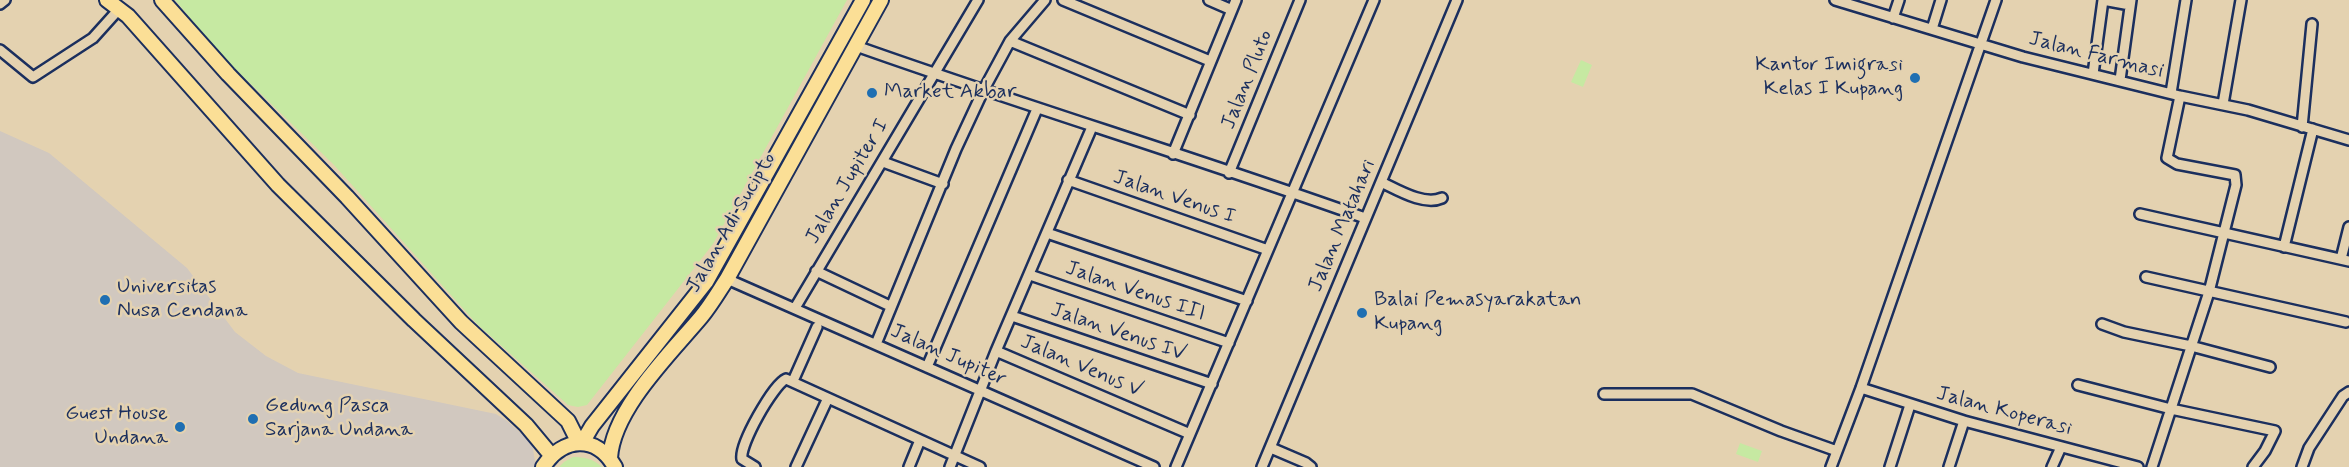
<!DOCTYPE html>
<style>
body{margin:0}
canvas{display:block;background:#e4d2b0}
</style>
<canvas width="2349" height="467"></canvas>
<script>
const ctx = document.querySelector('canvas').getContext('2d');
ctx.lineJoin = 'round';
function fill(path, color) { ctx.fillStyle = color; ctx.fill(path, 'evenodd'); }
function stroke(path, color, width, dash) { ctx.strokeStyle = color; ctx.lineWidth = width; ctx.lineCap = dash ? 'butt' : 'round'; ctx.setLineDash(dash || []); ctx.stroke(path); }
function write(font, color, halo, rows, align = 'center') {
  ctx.font = font + ' Mynerve,sans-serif'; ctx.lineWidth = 5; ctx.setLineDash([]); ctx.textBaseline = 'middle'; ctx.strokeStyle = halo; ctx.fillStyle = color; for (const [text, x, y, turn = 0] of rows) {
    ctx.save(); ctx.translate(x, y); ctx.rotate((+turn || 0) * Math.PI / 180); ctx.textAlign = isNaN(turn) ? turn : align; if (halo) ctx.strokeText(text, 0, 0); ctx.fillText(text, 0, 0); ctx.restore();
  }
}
const built = new Path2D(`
 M0 131 49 153 187 268 235 332 266 356 298 373 496 414 507 421 532 443 536 467H0Z`);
const green = new Path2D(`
 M175 0H847L713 244 587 405 578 407 568 405 477 324 334 165 221 55Z
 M1581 60 1592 65 1583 87 1571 82Z
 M1740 443 1762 451 1758 462 1736 454Z
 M573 457C585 457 593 459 602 467H559L564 462Z`);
const minor = new Path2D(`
 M1063 0 1210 61
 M1209 0 1232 10
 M1835 0 2023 57 2180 96 2248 110 2349 140
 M2103 0 2130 5
 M0 4 5 0
 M1893 18 1899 0
 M1932 29 1941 0
 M1010 41 1190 115
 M856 46C1025 106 1197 158 1365 218
 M0 50 33 77 93 38 120 8
 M2093 74 2103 0
 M2120 80 2131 0
 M2171 93 2186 0
 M2223 104 2241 0
 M2302 127 2312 24
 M1173 154 1236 0
 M883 162 943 184
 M1229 173 1300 0
 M1068 180 1268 250
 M1381 182C1398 190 1424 206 1442 198
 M2140 214 2349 261
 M1047 233 1247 301
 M2284 247 2313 129
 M2341 259 2349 227
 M816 271 890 306
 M1030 275 1229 343
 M2146 277 2346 322
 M727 279 1154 467
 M795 308 978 0
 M1012 316 1212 384
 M2102 324 2124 332 2191 346 2270 367
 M876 344 956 149 983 91 1010 41 1045 0
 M996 351 1092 127
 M927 367 1037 109
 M793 381 817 327
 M2078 385 2171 409 2275 431 2265 451 2253 467
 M1861 388 1964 421 2138 467
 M1604 394H1692L1781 431 1837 451
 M1271 448 1306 463 1311 467
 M755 467 742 459C739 445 773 385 786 379L980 467
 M796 467 828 398
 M909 467 920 440
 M950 467 996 351 1190 434
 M1176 467 1374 0
 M1262 467 1457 0
 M1831 467 1861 388 1996 0
 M1890 467 1910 405
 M1949 467 1964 421
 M2052 467 2061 447
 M2152 467 2209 292 2236 185 2235 175 2177 164 2167 158 2180 96
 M2302 467 2309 448 2343 396 2349 392`);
const highway = new Path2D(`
 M107 0 128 16 278 185 414 320 526 425 551 455
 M162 0 228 74 347 197 461 322 568 421 579 443
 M582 443 592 426 706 282 863 0
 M610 458C613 409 670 354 701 317 711 305 719 291 727 279L881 0
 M543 467C563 437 596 434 615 467`);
const markers = [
 [1915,78,6,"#1f6fb2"],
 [872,93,6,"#1f6fb2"],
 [105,300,6,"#1f6fb2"],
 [1362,313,6,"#1f6fb2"],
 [253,419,6,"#1f6fb2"],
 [180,427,6,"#1f6fb2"]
];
const streetNames = [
 ["Jalan Farmasi",2096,56,14],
 ["Jalan Pluto",1248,80,-68],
 ["Jalan Jupiter I",848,182,-59],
 ["Jalan Venus I",1174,198,19],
 ["Jalan Adi Sucipto",732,223,-60],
 ["Jalan Matahari",1343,226,-67],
 ["Jalan Venus III",1135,292,19],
 ["Jalan Venus IV",1118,333,19],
 ["Jalan Jupiter",948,356,24],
 ["Jalan Venus V",1081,367,23],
 ["Jalan Koperasi",2004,412,15]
];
const poiNames = [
 ["Kantor Imigrasi",1903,66,"right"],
 ["Kelas I Kupang",1903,90,"right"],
 ["Market Akbar",884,93],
 ["Universitas",117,288],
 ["Nusa Cendana",117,312],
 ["Balai Pemasyarakatan",1374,301],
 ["Kupang",1374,325],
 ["Gedung Pasca",265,407],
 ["Sarjana Undana",265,431],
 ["Guest House",168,415,"right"],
 ["Undana",168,439,"right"]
];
fill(built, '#d1c8bf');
fill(green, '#c6e9a2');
stroke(minor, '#1b2f5e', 14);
stroke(highway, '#1b2f5e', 18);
stroke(minor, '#e4d2b0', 9);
stroke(highway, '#fbdf96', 14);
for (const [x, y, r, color] of markers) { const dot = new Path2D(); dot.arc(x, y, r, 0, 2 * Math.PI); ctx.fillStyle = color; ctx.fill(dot); stroke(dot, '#e4d2b0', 2); }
write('21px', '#1b2f5e', '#e4d2b0', streetNames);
write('21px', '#1b2f5e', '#e4d2b0', poiNames, 'left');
</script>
